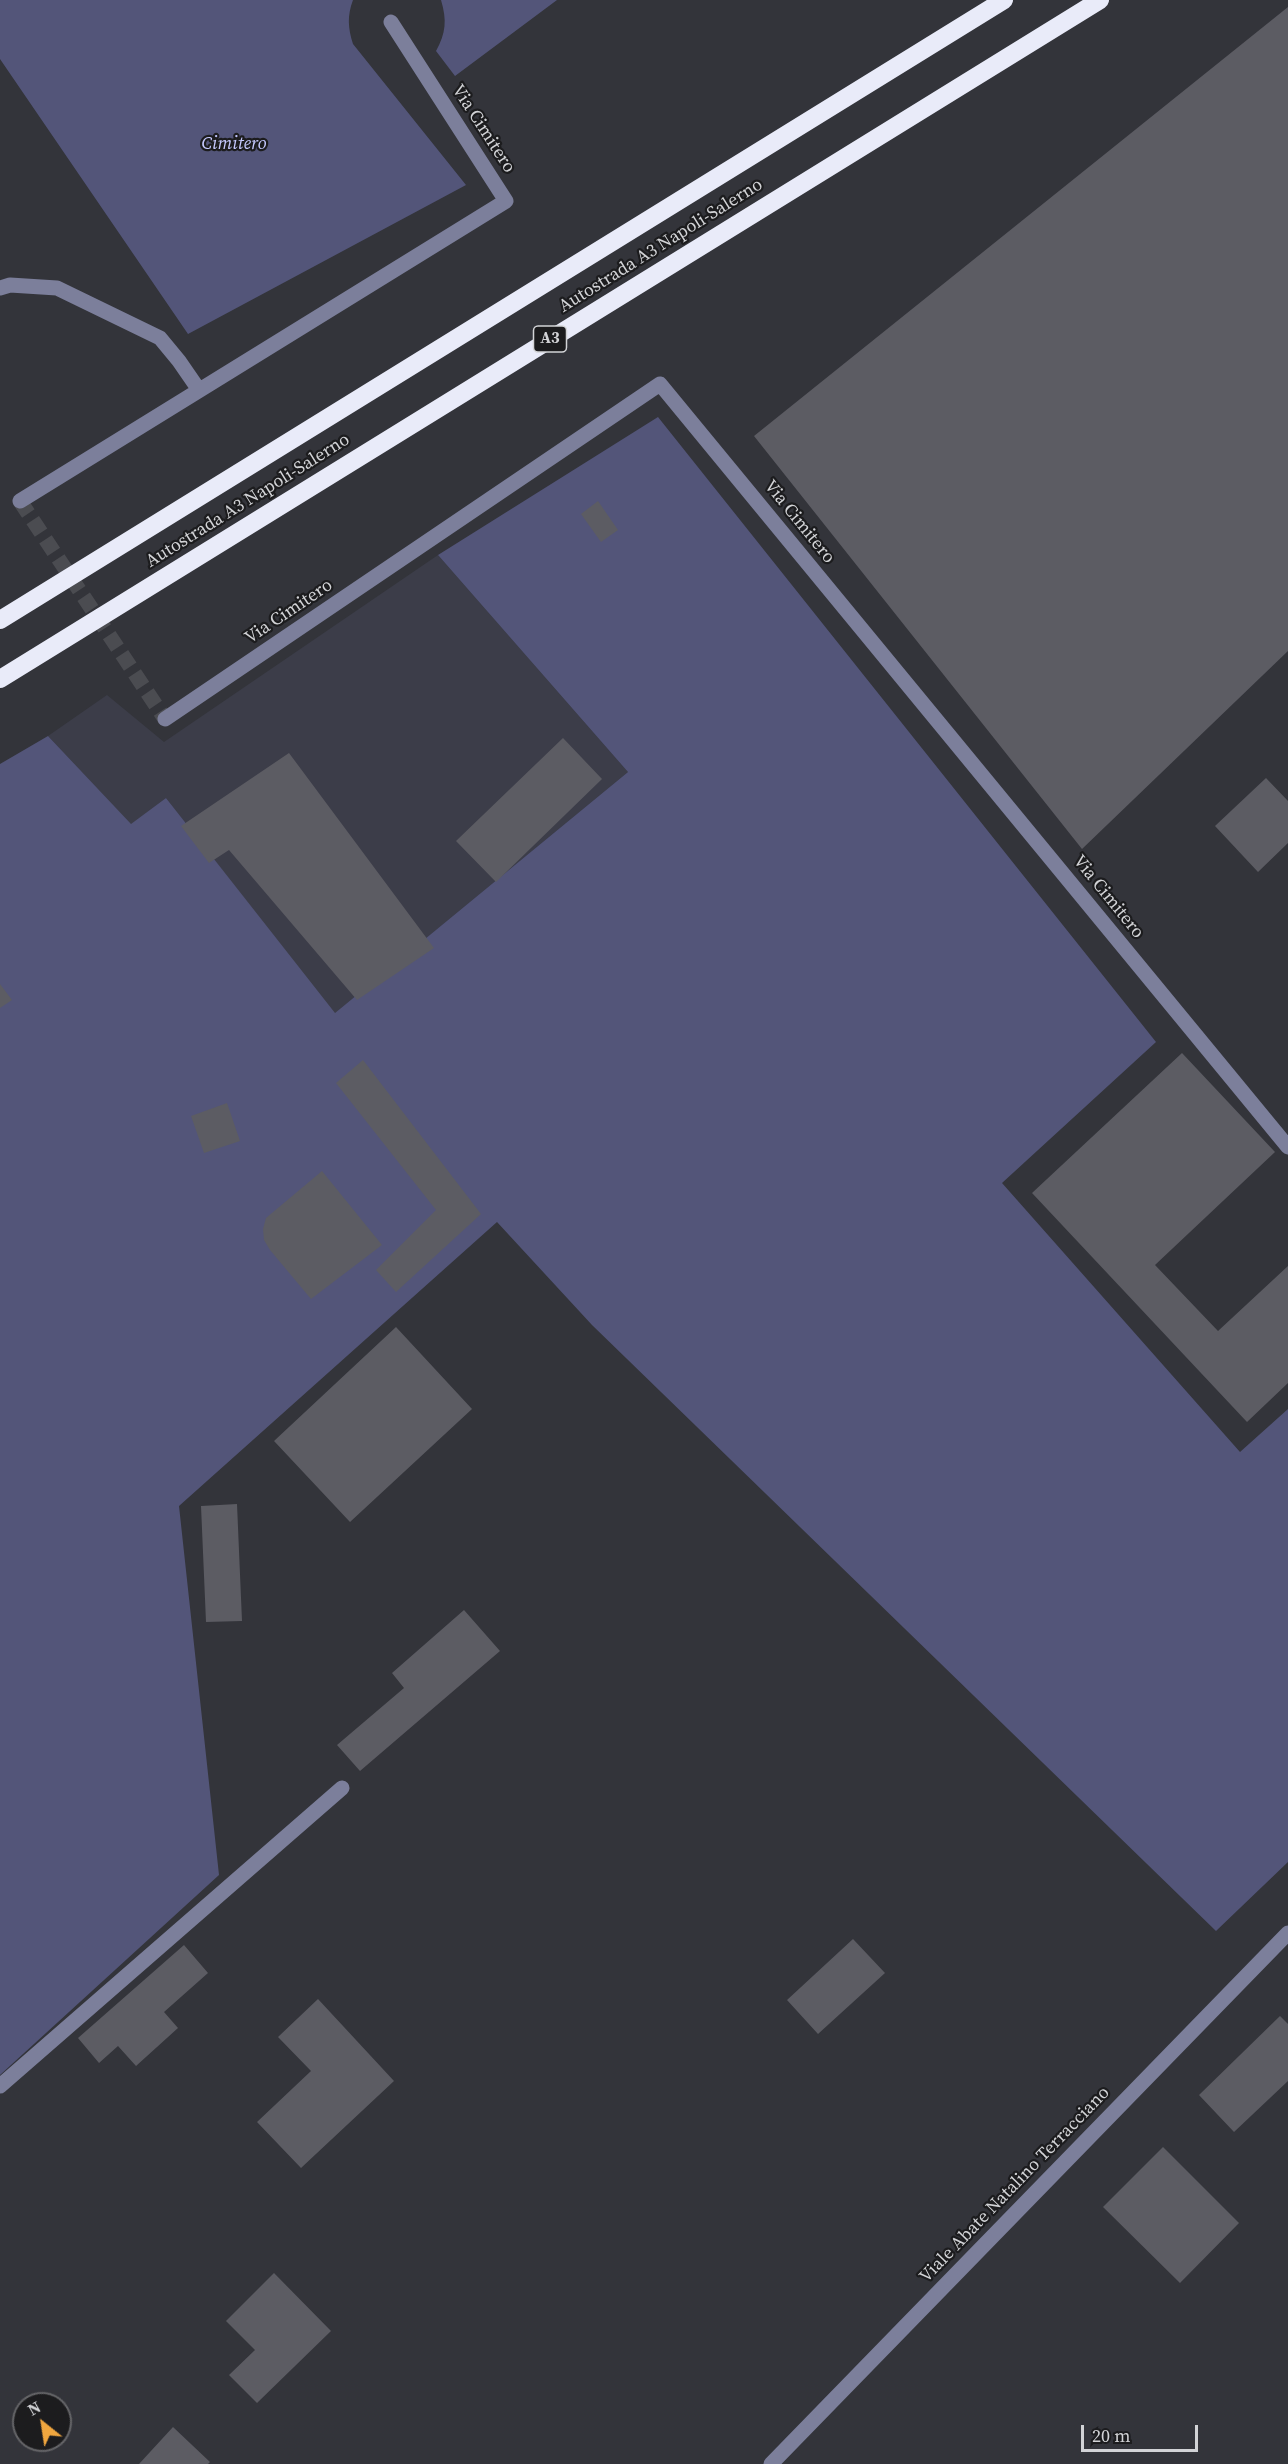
<!DOCTYPE html>
<style>
body{margin:0}
#map{position:relative;width:1288px;height:2464px;overflow:hidden;background:#33343a;font-family:"Source Serif 4",serif}
canvas{display:block}
.north{position:absolute;left:12px;top:2392px;width:60px;height:60px;box-sizing:border-box;background:#1c1c1e;border:2px solid #656568;border-radius:50%;rotate:330deg;font-size:16px;font-weight:700;line-height:24px;text-align:center;color:#d2d3d6}
.north::after{content:'';display:block;margin:auto;width:21px;height:27px;background:#f0a63f;clip-path:polygon(50% 0,100% 100%,50% 72%,0 100%)}
.scale{position:absolute;left:1081px;top:2425px;width:117px;height:27px;box-sizing:border-box;border:3px solid #d2d3d6;border-top:0;padding-left:8px;font-size:18px;line-height:21px;white-space:nowrap;color:#d2d3d6;-webkit-text-stroke:4px #1c1c1e;paint-order:stroke}
</style>
<div id="map">
<canvas width="1288" height="2464"></canvas>
<div class="north">N</div>
<div class="scale">20 m</div>
</div>
<script>
const ctx = document.querySelector('canvas').getContext('2d');
ctx.lineJoin = 'round';
function fill(path, color) { ctx.fillStyle = color; ctx.fill(path, 'evenodd'); }
function stroke(path, color, width, dash) { ctx.strokeStyle = color; ctx.lineWidth = width; ctx.lineCap = dash ? 'butt' : 'round'; ctx.setLineDash(dash || []); ctx.stroke(path); }
function write(font, color, halo, rows, align = 'center') {
  ctx.font = font + ' "Source Serif 4",serif'; ctx.lineWidth = 4.5; ctx.setLineDash([]); ctx.textBaseline = 'middle'; ctx.strokeStyle = halo; ctx.fillStyle = color; for (const [text, x, y, turn = 0] of rows) {
    ctx.save(); ctx.translate(x, y); ctx.rotate((+turn || 0) * Math.PI / 180); ctx.textAlign = isNaN(turn) ? turn : align; if (halo) ctx.strokeText(text, 0, 0); ctx.fillText(text, 0, 0); ctx.restore();
  }
}
const built = new Path2D(`
 M438 555 628 772 334 1014 166 798 131 825 48 736 107 695 164 742Z`);
const green = new Path2D(`
 M0 0H353C347 16 348 28 353 44L466 185 188 334 0 59Z
 M441 0H557L455 76 436 51C446 33 447 20 441 0Z
 M658 417 1156 1042 1002 1183 1240 1452 1288 1409V1862L1216 1931 592 1325 497 1222 179 1506 219 1875 0 2075V764L48 736 131 824 166 798 335 1013 628 772 438 555Z`);
const building = new Path2D(`
 M1288 7V651L1082 849 754 436Z
 M598 501 618 530 601 542 581 514Z
 M563 738 602 779 496 882 456 841Z
 M289 753 434 948 357 1000 229 850 209 863 181 826Z
 M1266 778 1288 801V843L1258 872 1215 826Z
 M0 984 12 1000 0 1008Z
 M1182 1053 1275 1152 1155 1265 1218 1331 1288 1266V1383L1247 1422 1032 1193Z
 M363 1060 481 1214 396 1292 376 1270 436 1210 336 1083Z
 M227 1103 240 1141 204 1153 191 1116Z
 M322 1171 382 1245 311 1299 270 1250 264 1240 263 1229 266 1218Z
 M396 1327 472 1409 350 1522 274 1441Z
 M237 1504 242 1621 206 1622 201 1506Z
 M464 1610 500 1651 360 1771 337 1745 404 1688 392 1673Z
 M853 1939 885 1973 818 2034 787 2000Z
 M184 1945 208 1973 164 2012 178 2028 136 2066 118 2046 99 2063 78 2038Z
 M318 1999 394 2081 301 2168 257 2122 311 2071 278 2037Z
 M1280 2016 1288 2024V2081L1234 2132 1199 2095Z
 M1163 2147 1239 2223 1180 2283 1103 2207Z
 M274 2273 331 2331 257 2403 229 2375 255 2350 226 2321Z
 M173 2427 210 2462 208 2464H139Z`);
const minorTunnel = new Path2D(`
 M20 501 165 719`);
const minor = new Path2D(`
 M0 288 10 285 57 288 160 338 179 361 199 390
 M20 501 506 201 391 22
 M165 719 660 384 1288 1147
 M0 2086 342 1788
 M771 2464 1288 1933`);
const highway = new Path2D(`
 M0 620 1004 0
 M0 679 1100 0`);
const shields = [
 [550,339,33]
];
const shieldNames = [
 ["A3",550,339]
];
const streetNames = [
 ["Via Cimitero",483,129,57],
 ["Autostrada A3 Napoli-Salerno",661,246,-32],
 ["Autostrada A3 Napoli-Salerno",248,501,-32],
 ["Via Cimitero",799,522,51],
 ["Via Cimitero",289,612,-34],
 ["Via Cimitero",1108,897,51],
 ["Viale Abate Natalino Terracciano",1015,2185,-46]
];
const parkNames = [
 ["Cimitero",234,144]
];
fill(built, '#3c3d49');
fill(green, '#535579');
fill(building, '#5c5c63');
stroke(minorTunnel, '#4b4c51', 15, [15, 8]);
stroke(minor, '#7c7f9b', 15);
stroke(highway, '#e9ebf9', 18);
for (const [x, y, w] of shields) { const box = new Path2D(); box.roundRect(x - w / 2, y - 13, w, 26, 4.5); ctx.fillStyle = '#1c1c1e'; ctx.fill(box); stroke(box, '#d2d3d6', 1.5); }
write('bold 16px', '#d2d3d6', null, shieldNames);
write('18px', '#d2d3d6', '#1c1c1e', streetNames);
write('italic 18px', '#c5c9fe', '#1c1c1e', parkNames);
</script>
